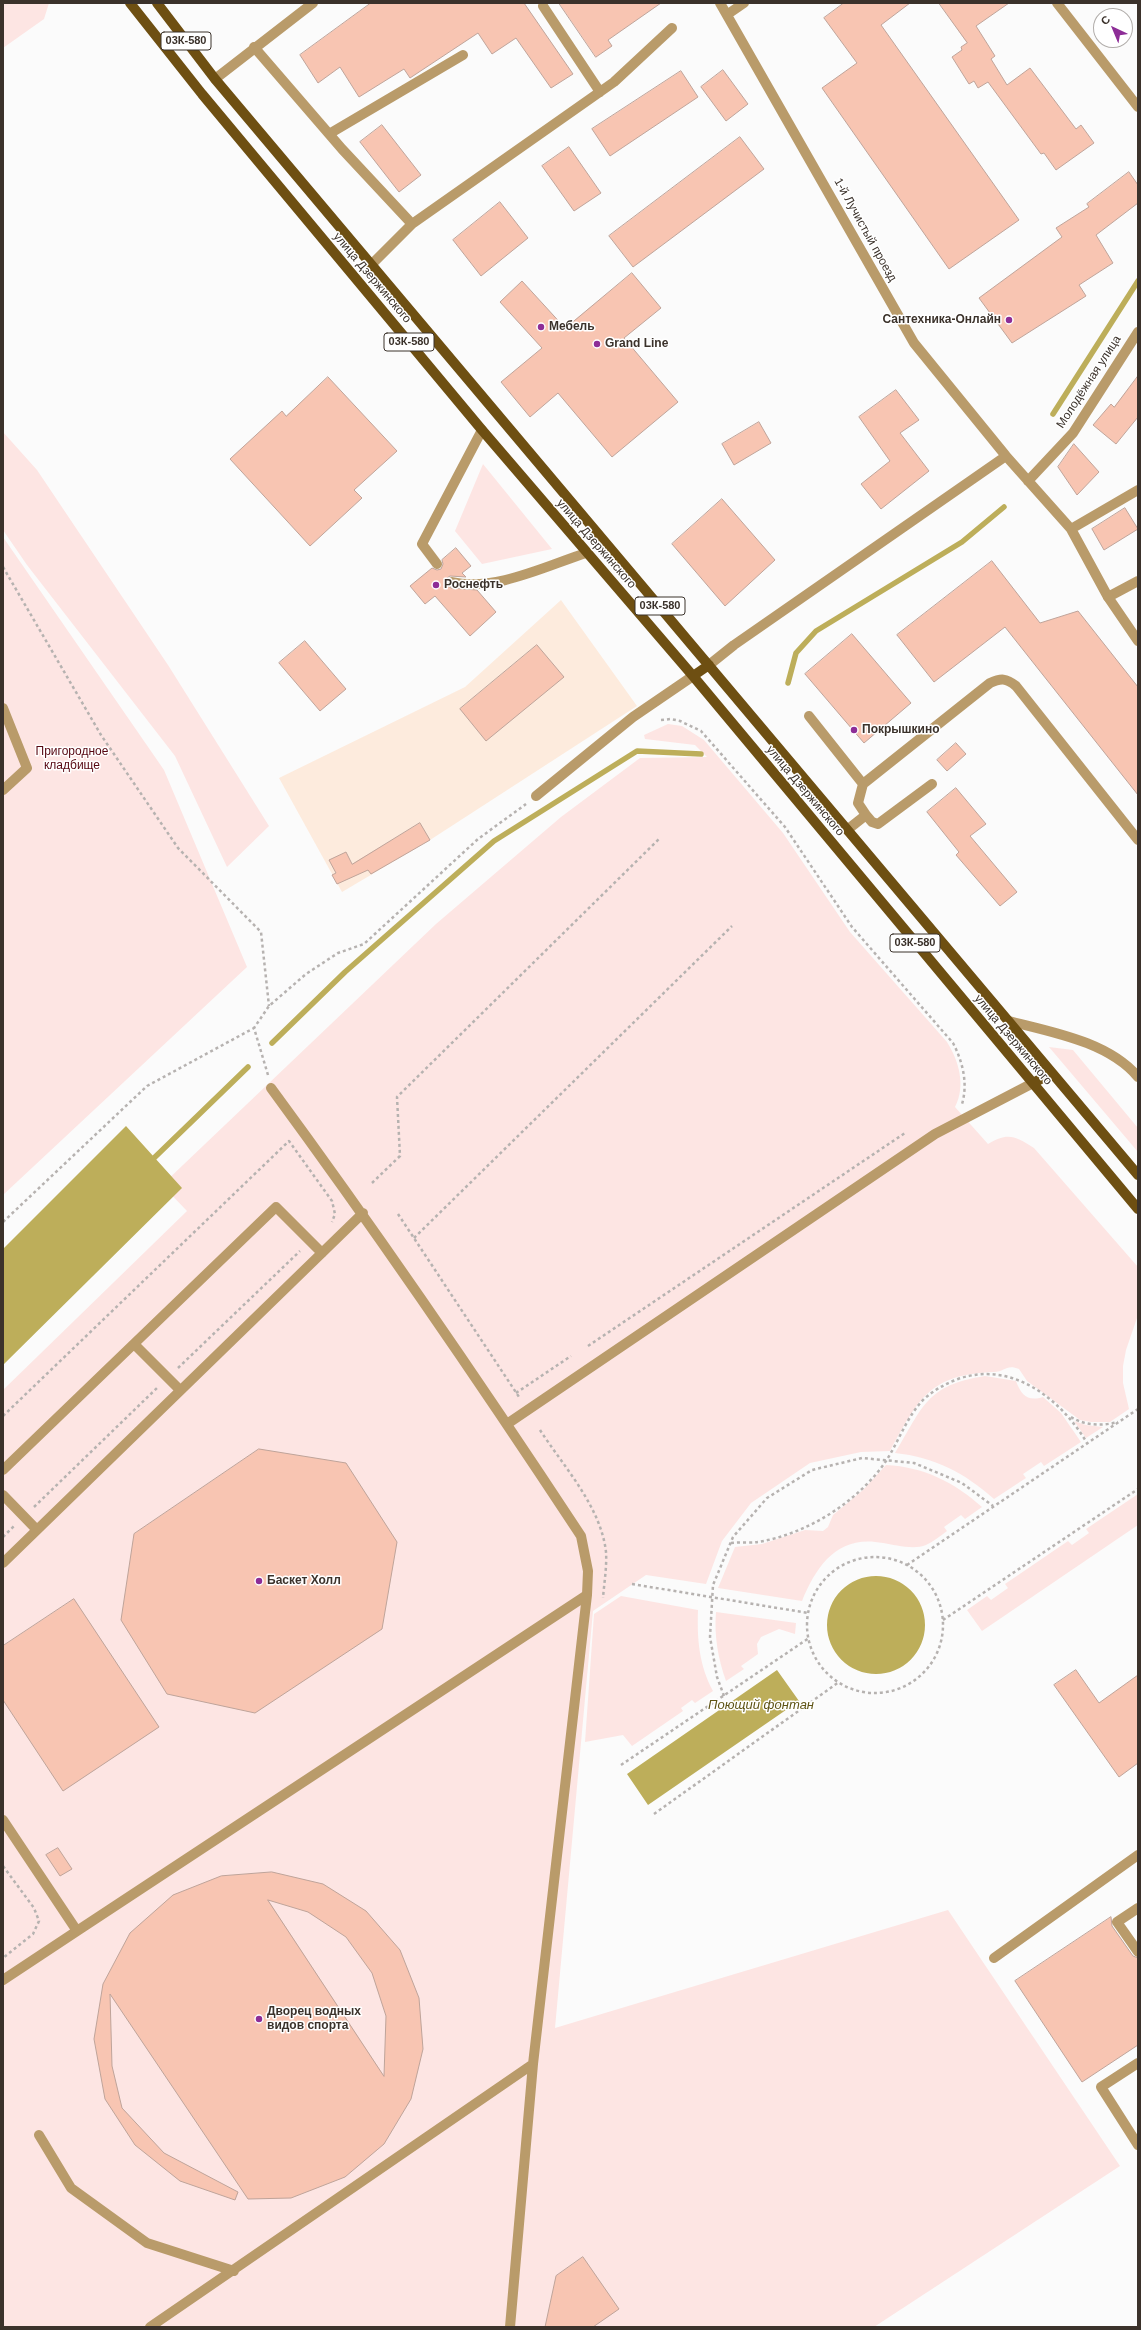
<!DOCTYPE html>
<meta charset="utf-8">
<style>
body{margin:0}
#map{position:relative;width:1141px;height:2330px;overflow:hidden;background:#fbfbfb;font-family:Arial,sans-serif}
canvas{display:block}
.frame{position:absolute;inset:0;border:4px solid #3b322b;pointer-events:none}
.north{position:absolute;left:1093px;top:8px;width:40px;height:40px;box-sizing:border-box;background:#fff;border:1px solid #b1adaa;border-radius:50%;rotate:316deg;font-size:11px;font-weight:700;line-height:16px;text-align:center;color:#3b322b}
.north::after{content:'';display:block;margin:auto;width:14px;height:18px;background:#8d2d97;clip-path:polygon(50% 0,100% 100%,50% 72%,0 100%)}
</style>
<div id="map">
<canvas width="1141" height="2330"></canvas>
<div class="frame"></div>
<div class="north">С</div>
</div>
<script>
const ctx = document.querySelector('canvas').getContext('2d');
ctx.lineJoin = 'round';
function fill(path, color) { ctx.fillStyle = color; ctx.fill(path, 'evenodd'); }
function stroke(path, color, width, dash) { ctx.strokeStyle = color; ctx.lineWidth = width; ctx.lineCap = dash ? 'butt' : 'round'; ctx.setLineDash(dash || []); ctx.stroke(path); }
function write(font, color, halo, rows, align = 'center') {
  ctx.font = font + ' Arial,sans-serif'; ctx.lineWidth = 3; ctx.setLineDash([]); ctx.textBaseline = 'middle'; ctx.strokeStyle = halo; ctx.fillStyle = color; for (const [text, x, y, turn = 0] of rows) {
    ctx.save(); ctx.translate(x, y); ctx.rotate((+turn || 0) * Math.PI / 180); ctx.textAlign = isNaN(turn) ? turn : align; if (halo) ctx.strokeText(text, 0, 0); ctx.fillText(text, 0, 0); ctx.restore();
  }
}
const built = new Path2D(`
 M561 600 637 706 430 840 342 892 279 778 465 687Z`);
const green = new Path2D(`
 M3 3H49L44 19 3 48Z
 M3 432 37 470 168 665 269 826 227 867 175 756 27 565 3 530Z
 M483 464 552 549 482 564 455 531Z
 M3 537 164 770 247 967 3 1195Z
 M668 724 682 726 704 740 783 833 850 932 947 1042C959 1061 966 1086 955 1107L988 1144C1008 1132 1015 1136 1034 1148L1138 1267V1315L1126 1350 1123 1366V1383L1129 1409 1110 1422H1091L1080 1420 1027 1381 1019 1369C1006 1364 1005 1372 994 1372 929 1374 918 1400 890 1451L861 1452 810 1463 751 1503 722 1541 706 1584 646 1575 593 1611 555 2028 948 1910 1120 2166 874 2327H3V1390L187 1211 162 1185 436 924 561 817 640 758 707 757 695 745 645 739 644 735Z
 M1049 1047 1073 1050 1138 1128V1152Z
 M985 1376 1016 1381C1021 1395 1028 1402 1043 1397L1061 1413 1081 1442 1044 1466 1041 1462 1023 1474 1026 1478 994 1499C965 1473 934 1457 895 1453 923 1407 926 1385 985 1376Z
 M1074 1421 1086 1425 1103 1427 1086 1438Z
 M886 1465C924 1467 954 1482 982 1507L965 1519 961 1515 944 1527 947 1531C940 1536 933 1542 926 1545 914 1550 895 1545 883 1543 839 1534 817 1564 802 1601L718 1588 735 1547 762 1544 805 1530 823 1531 828 1527 833 1515 863 1490Z
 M1138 1494V1525L982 1631 967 1610 987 1596 991 1600 1008 1588 1005 1584 1068 1541 1072 1545 1089 1533 1086 1529Z
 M621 1596 698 1610C697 1639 699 1665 713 1691L695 1703 692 1700 681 1708 683 1711 632 1746 623 1735 585 1742 594 1614Z
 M716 1612 796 1623 795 1634 779 1629 761 1637 757 1644 758 1654 741 1666 744 1669 726 1681C718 1658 714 1636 716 1612Z`);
const water = new Path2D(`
 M126 1126 182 1188 3 1365V1249Z
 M827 1625a49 49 0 1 1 98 0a49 49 0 1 1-98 0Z
 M777 1670 799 1701 648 1805 627 1774Z`);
const stream = new Path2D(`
 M1053 414 1138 281
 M788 683 796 653 816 631 962 542 1004 507
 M272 1043 345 972 494 841 637 751 701 754
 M154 1158 248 1067`);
const building = new Path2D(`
 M371 3H524L573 74 551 88 516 38 492 54 478 33 410 78 404 69 359 97 340 67 318 83 300 55Z
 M559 3H661L608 40 612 46 596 57Z
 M844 3H910L881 25 1019 220 949 269 822 88 857 63 824 18Z
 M939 3H1009L976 26 995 56 991 59 1007 85 1030 68 1076 129 1081 125 1094 143 1056 170 1044 153 1041 154 988 82 978 88 974 81 969 84 952 57 962 50 961 47 967 43Z
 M723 70 748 104 726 121 701 87Z
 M681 71 698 97 610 156 592 129Z
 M382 125 421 175 399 192 360 142Z
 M740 137 764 169 633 267 609 236Z
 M569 147 601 193 574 211 542 166Z
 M1129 172 1138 185V203L1096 235 1113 263 1079 285 1086 296 1012 343 979 298 1062 237 1056 228 1089 207 1087 204Z
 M500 202 528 238 481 276 453 240Z
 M632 273 661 308 624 338 678 402 612 457 558 393 530 417 501 382 542 348 500 302 522 281 565 328Z
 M1138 376V417L1116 444 1093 425 1111 404 1114 407Z
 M328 377 397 451 354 490 362 498 310 546 230 459 282 411 286 416Z
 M896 390 919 420 900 433 929 471 881 509 861 484 890 461 859 417Z
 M759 422 771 443 734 465 722 444Z
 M1074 444 1099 472 1077 495 1058 467Z
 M722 499 775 560 725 606 672 544Z
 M1125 508 1138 529 1104 550 1092 529Z
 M456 548 471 566 462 573 466 577 450 576 447 578 446 585 451 588 477 590 496 612 470 636 435 596 425 604 410 586 432 568 437 570 441 569 443 564 442 560Z
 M992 561 1040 623 1078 611 1138 687V795L1005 627 934 682 897 635Z
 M852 634 911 703 864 743 805 674Z
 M305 641 346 689 320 711 279 663Z
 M537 645 564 677 486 741 460 709Z
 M956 743 966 754 947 771 937 760Z
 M956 788 986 824 970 836 1017 892 1000 906 956 855 959 852 927 812Z
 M420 823 430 840 371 874 368 870 337 884 332 875 336 873 329 860 346 852 352 864Z
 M259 1449 346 1463 397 1542 382 1629 255 1713 167 1694 121 1620 134 1534Z
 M74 1599 159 1727 63 1791 3 1700V1646Z
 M1076 1670 1099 1703 1138 1675V1763L1119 1777 1054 1685Z
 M58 1848 72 1869 60 1876 46 1855Z
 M272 1872 323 1884 366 1911 400 1950 419 1998 423 2049 411 2099 384 2144 345 2177 291 2198 248 2199 110 1994 112 2066 122 2108 164 2153 238 2192 235 2200 180 2181 135 2145 105 2099 94 2039 103 1984 130 1933 173 1895 221 1876ZM268 1900 308 1912 346 1937 372 1973 386 2016 384 2076Z
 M1111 1917 1112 1926 1133 1956 1138 1958V2045L1082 2082 1015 1981Z
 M583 2257 619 2309 593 2327H545L556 2276Z`);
const path = new Path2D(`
 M3 567 101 735 178 848 261 932 269 1006
 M661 720 671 719 680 721 701 731 785 827 852 927 953 1043C963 1062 968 1084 962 1104
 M268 1075 254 1028 269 1006 306 974 338 953 364 944 478 839 526 804
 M372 1183 400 1156 397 1097 659 839
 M398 1214 519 1397
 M3 1222 147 1086 254 1028
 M414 1238 732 926
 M588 1346 905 1133
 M178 1368 300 1251
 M516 1393 571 1356
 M3 1416 289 1141 332 1201 335 1214 332 1222
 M1071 1417C1085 1426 1103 1426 1118 1422
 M540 1430C564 1467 601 1507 606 1552 607 1567 604 1584 603 1598
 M34 1507 158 1387
 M3 1537 15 1525
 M731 1543C740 1542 750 1543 758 1542 807 1534 858 1502 886 1461 899 1441 907 1416 924 1399 934 1390 945 1384 958 1379 1012 1360 1061 1399 1087 1443
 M807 1625a68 68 0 1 1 136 0a68 68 0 1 1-136 0Z
 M907 1565 1138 1409
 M632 1584 808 1613
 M943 1620 1138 1489
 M724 1696 717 1677 710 1637 713 1585 733 1537 767 1498 812 1470 862 1458 914 1463 962 1483 993 1506
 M621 1765 809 1638
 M654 1814 839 1682
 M3 1866 34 1908 39 1921 33 1934 3 1958`);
const lane = new Path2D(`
 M543 6 600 92
 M254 47 342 149 412 224 614 82 672 28
 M329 134 463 55
 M372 264 412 224
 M437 564 422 544 482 430
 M452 582C494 592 546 566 586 553
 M1108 597 1138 581
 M3 708 27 768 3 790
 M809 716 863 784
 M536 796 633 717 693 676
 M866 815 872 822 878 824 932 784
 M847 830 866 815 858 803 863 784 990 683C1001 678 1006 678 1016 686L1138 840
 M1009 1021C1052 1032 1109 1042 1138 1077
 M271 1088C379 1235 481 1384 581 1536L588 1571 587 1595 533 2064 510 2327
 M134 1344 180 1390
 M507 1424 935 1134 1033 1083
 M3 1470 276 1207 322 1253
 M3 1495 37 1530
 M3 1563 363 1213
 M3 1820 77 1931 587 1595
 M1138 1908 1117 1922 1138 1952
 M994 1958 1138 1855
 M3 1980 77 1931
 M1138 2063 1101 2087 1138 2145
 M39 2135 71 2188 147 2243 234 2271
 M150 2327 533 2064`);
const street = new Path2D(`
 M720 3 914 343 1006 456 1071 529 1108 597 1138 641
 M1057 3 1138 107
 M728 14 744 3
 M215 79 313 3
 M1028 481 1073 433 1138 332
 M1071 529 1138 490
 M709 665 734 645 1006 456`);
const primary = new Path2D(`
 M130 3 202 94 482 430 693 676 1138 1209
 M157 3 215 79 1138 1175
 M693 676 709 665
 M1033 1083 1052 1073`);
const markers = [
 [1009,320,4,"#8d2d97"],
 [541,327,4,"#8d2d97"],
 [597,344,4,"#8d2d97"],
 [436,585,4,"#8d2d97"],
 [854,730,4,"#8d2d97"],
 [259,1581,4,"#8d2d97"],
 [259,2019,4,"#8d2d97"]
];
const shields = [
 [186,41,50],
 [409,342,50],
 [660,606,50],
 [915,943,50]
];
const shieldNames = [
 ["03К-580",186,41],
 ["03К-580",409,342],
 ["03К-580",660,606],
 ["03К-580",915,943]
];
const streetNames = [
 ["1-й Лучистый проезд",865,230,61],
 ["улица Дзержинского",372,278,50],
 ["Молодёжная улица",1089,382,-57],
 ["улица Дзержинского",596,544,49],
 ["улица Дзержинского",805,791,50],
 ["улица Дзержинского",1013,1040,50]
];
const poiNames = [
 ["Сантехника-Онлайн",1001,320,"right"],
 ["Мебель",549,327],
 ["Grand Line",605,344],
 ["Роснефть",444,585],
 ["Покрышкино",862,730],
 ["Баскет Холл",267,1581],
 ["Дворец водных",267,2012],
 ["видов спорта",267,2026]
];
const parkNames = [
 ["Пригородное",72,752],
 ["кладбище",72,766]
];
const waterNames = [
 ["Поющий фонтан",761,1705]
];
fill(built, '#fdebdd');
fill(green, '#fde5e3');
fill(water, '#bdae5a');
stroke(stream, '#bdae5a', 5.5);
fill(building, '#f8c5b2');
stroke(building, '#bfa49a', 1);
stroke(path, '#b6b2b0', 2.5, [3, 3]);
stroke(lane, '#b99b6a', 10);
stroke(street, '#b99b6a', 10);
stroke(primary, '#6e4f12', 10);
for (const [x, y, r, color] of markers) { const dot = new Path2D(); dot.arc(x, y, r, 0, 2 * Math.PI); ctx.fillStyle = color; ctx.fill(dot); stroke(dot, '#fff', 1.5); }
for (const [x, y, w] of shields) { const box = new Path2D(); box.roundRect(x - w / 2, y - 9, w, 18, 3); ctx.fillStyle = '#fff'; ctx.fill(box); stroke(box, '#3b322b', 1); }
write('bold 11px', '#3b322b', null, shieldNames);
write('12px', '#3b322b', '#fff', streetNames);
write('bold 12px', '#3b322b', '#fff', poiNames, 'left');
write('12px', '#560711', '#fff', parkNames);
write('italic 13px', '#5f5415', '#fff', waterNames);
</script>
